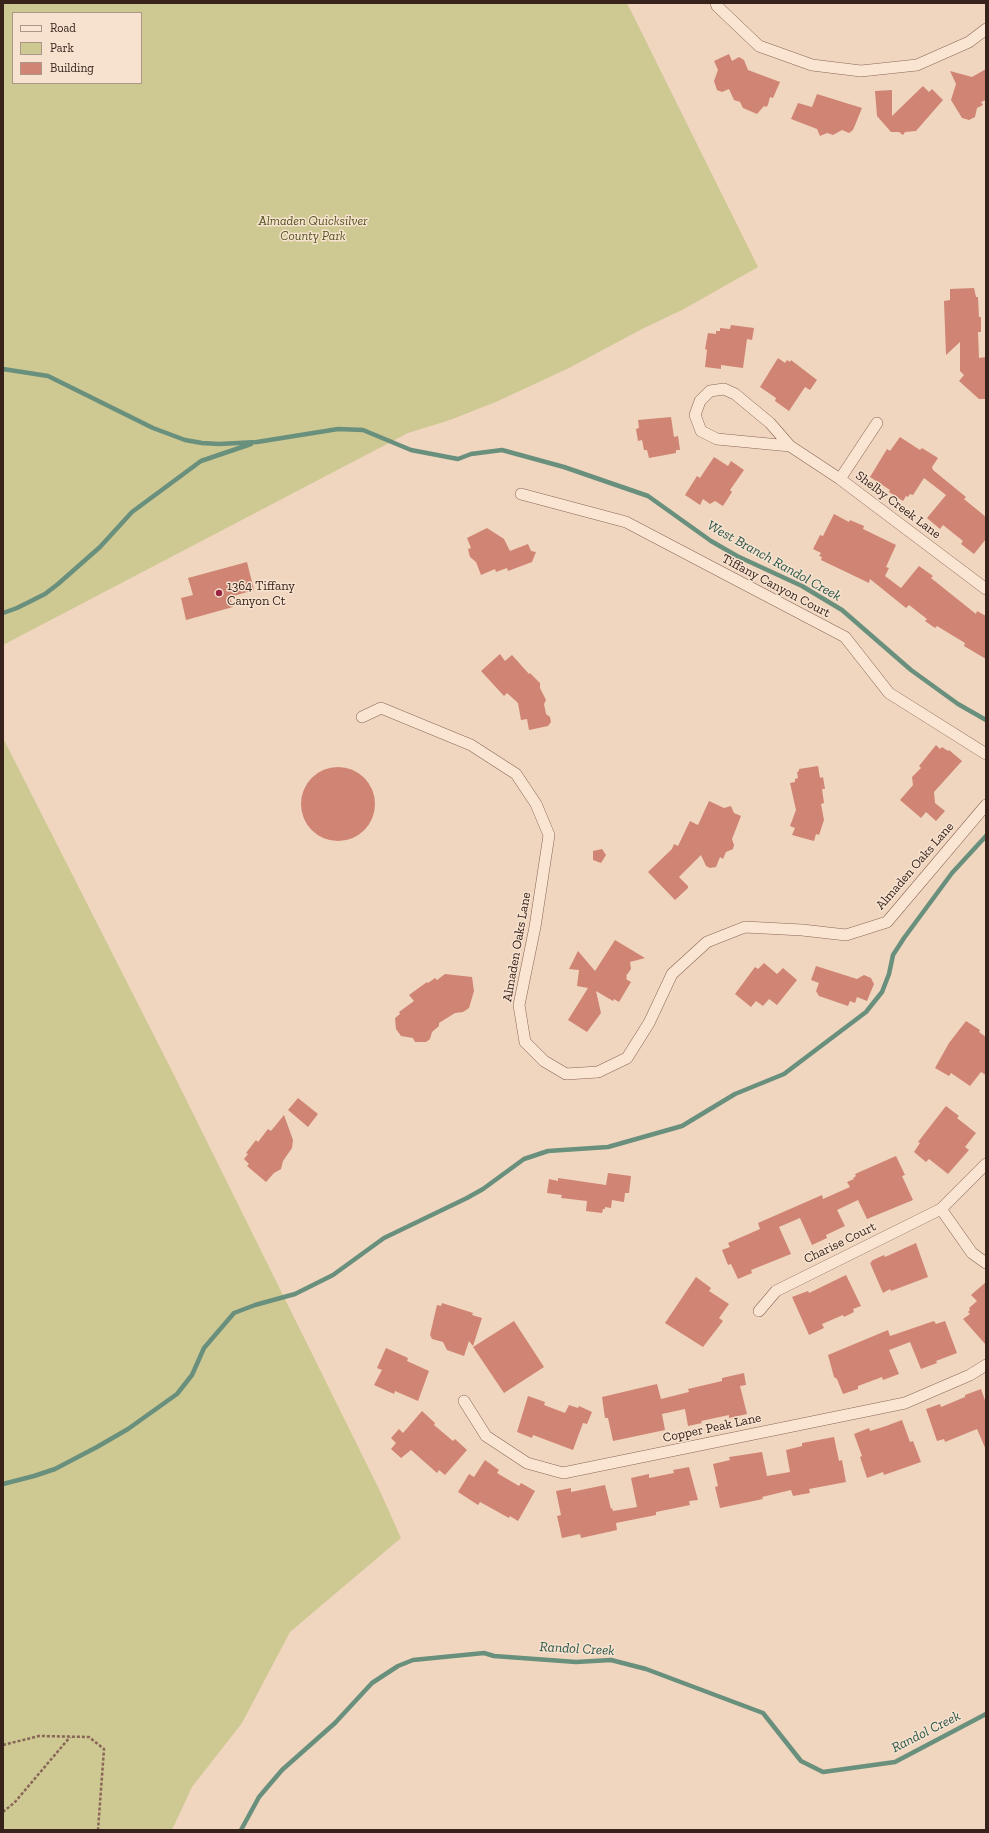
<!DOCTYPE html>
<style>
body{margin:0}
#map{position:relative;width:989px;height:1833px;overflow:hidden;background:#f0d6bf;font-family:"Zilla Slab",serif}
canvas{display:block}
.frame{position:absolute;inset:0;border:4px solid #38231c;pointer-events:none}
.legend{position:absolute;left:12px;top:12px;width:130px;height:72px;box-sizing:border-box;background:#f7e2cf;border:1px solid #ab9687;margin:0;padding:5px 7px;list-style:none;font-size:12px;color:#38231c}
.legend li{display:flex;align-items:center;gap:8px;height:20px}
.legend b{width:20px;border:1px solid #ab9687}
</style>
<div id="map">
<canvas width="989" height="1833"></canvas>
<div class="frame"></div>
<ul class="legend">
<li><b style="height:5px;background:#fae5d2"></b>Road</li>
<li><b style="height:11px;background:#cec893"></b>Park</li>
<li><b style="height:11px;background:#d08473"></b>Building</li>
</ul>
</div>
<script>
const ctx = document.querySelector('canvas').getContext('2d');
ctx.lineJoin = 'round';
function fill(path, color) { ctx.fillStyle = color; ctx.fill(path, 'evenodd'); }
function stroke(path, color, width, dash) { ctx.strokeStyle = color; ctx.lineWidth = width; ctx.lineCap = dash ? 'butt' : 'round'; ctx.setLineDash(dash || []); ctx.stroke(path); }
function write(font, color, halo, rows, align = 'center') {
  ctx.font = font + ' "Zilla Slab",serif'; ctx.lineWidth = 3; ctx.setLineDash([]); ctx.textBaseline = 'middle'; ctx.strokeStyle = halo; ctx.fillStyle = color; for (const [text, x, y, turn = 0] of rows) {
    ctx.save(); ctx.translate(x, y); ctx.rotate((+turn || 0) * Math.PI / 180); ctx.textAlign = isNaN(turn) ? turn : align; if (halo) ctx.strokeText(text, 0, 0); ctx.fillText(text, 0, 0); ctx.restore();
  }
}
const green = new Path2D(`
 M3 3H627L758 267 684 309 642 329 569 368 498 401 450 420 408 433 3 645ZM13 13H141V83H13Z
 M3 738 172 1071 379 1489 401 1538 290 1632 242 1723 192 1787 172 1830H3Z`);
const stream = new Path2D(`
 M3 369 48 376 153 428 185 440 202 443 219 444 257 442 338 429 363 430 411 450 458 459 471 454 502 450 564 467 648 496 711 541 737 556 802 586 842 610 911 670 958 704 986 720
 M3 613 17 608 45 594 58 584 100 547 132 512 201 461 251 444
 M3 1484 34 1476 55 1469 97 1447 128 1429 177 1394 192 1375 204 1348 234 1313 255 1305 295 1294 333 1275 384 1238 467 1198 483 1189 524 1159 548 1151 608 1147 682 1126 735 1094 784 1074 866 1012 882 992 889 974 893 955 904 938 952 873 986 836
 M241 1830 259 1797 282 1770 335 1723 372 1683 398 1666 413 1660 484 1653 494 1656 576 1662 611 1660 646 1669 763 1713 801 1761 823 1772 895 1762 986 1714`);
const building = new Path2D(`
 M729 54 732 61 739 57 744 60 748 70 780 82 773 98 770 97 768 105 766 107 764 106 757 114 743 108 740 102 734 100 729 89 722 92 717 90 714 81 718 70 714 61Z
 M986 69V100L981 102 983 105 977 108 975 117 969 120 962 118 951 100 956 84 950 71 972 77Z
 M923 86 929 92 932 89 943 100 916 131 905 132 903 135 899 132H891L877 116 875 91 892 90V116Z
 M817 94 862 108 853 130 849 133 842 130 833 135 827 133 820 136 817 129 791 119 798 103 812 107Z
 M974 288 976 297H978L979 317H981V332H978L979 358 986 357V399H979L959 381 964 375 960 371V342L946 355 944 301 950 300V289Z
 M731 325 754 328 752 340 747 339 743 368 721 365V369L705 367 707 350 705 349 708 333 716 334V331H720V328L730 329Z
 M778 358 785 363 787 360 790 362 791 360 817 380 810 390 805 387 789 411 775 401 776 398 760 387Z
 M671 417 674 437 678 436 680 450H676V453L649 458 647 450H644L642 440 638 441 636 429 639 428 638 420Z
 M900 437 920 450 922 448 938 458 932 467 933 470 966 497 964 499 986 517V539L974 554 961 544 963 541 943 525 940 529 927 518 946 495 924 478 913 495 910 494 908 497 906 496 903 501 889 492 890 490 870 477 887 449 890 451Z
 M714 457 728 466 731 461 744 470 730 490 732 492 723 506 715 501 710 504 703 499 700 505 685 495 697 476 700 478Z
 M834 514 849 522 850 520 864 526 863 529 896 545 886 567 889 568 885 576 901 588 919 566 933 576 931 578 976 614 977 611 986 616V659L964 646 965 643 937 626 935 628 925 621 927 619 909 605 906 608 870 579 869 583 821 560 822 557 819 556 821 553 813 549 820 535 823 536Z
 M487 528 504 539 510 551 528 544 531 551 536 552 532 562 508 571 507 568 496 572 495 569 481 575 476 562 470 557 468 549 471 548 467 538Z
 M247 562 254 590 230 597 233 607 186 620 181 598 193 595 188 578Z
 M500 654 505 661 512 655 529 674 530 673 540 683V688L546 700 544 704 546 714 550 717 551 722 548 726 529 730 527 719 521 720 518 703 507 693 504 696 481 671Z
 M936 745 940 749 942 747 948 751 949 750 962 761 934 792 935 803 945 811 936 821 926 812 921 818 900 800 913 785 912 777 921 768 919 766Z
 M818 766 820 778 823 777 825 789H822L824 803 821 804 824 820 819 835 816 834 814 841 792 835 795 828 790 826 796 810 790 783 795 782V779L798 778 797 772 799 771V769Z
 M301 804a37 37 0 1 1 74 0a37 37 0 1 1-74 0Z
 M709 801 724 808 731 806 734 813 741 816 732 839 734 845 733 849 726 852 723 859 720 857 716 867 710 868 706 866 701 855 679 877 688 886V888L675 900 648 872 672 849 674 844 678 846 690 821 698 825Z
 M602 849 606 855 601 863 593 860V851Z
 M615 940 645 958 630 962 631 969 626 976 627 977 626 979 631 982 619 1002 614 999 613 1001 596 991 601 1013 587 1032 568 1020 588 988 577 986 579 970 569 969 578 951 595 971Z
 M764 963 777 974 783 968 797 980 777 1005 769 999 763 1006 756 1001 751 1007 735 994 755 967 758 969Z
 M816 966 857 979 864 975 871 978 874 984 867 1001 857 997 855 1003 850 1001 848 1006 819 996 816 991 819 983 811 980Z
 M445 974 472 977 474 991 469 1008 463 1012 455 1013 439 1023V1026L432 1032 430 1039 426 1042H415L413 1038 401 1036 396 1029 395 1018 400 1014 399 1012 414 1001 409 995 427 982 428 983 435 978 437 980Z
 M966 1021 980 1030 979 1032 986 1037V1075L981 1072 970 1086 951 1073 949 1076 935 1068 949 1043Z
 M298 1098 318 1114 308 1127 288 1110Z
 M946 1106 959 1116 957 1118 976 1133 965 1147 969 1150 948 1174 929 1159 926 1162 914 1152 920 1143 918 1142Z
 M284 1115 293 1140 292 1148 283 1161 281 1169 274 1173 266 1182 247 1166 249 1164 244 1159 248 1154 246 1153 256 1140 258 1142 268 1129 271 1131Z
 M896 1156 905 1175 902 1176 913 1200 867 1219 858 1200 837 1210 845 1226 826 1235 827 1238 812 1245 800 1218 779 1227 791 1254 751 1270 752 1273 738 1279 731 1264 728 1265 722 1250 730 1247 728 1243 760 1229 758 1223 822 1195 823 1199 850 1187 847 1182 854 1179 853 1178 856 1176 855 1174Z
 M608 1173 631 1176 629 1193H625L624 1202 612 1200 611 1208 605 1207V1209H603L602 1213 586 1211 587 1201 561 1198 562 1195 547 1193 549 1179 558 1181V1178L606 1185Z
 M916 1243 928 1277 891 1291 890 1289 883 1293 870 1263 872 1262 871 1261 884 1255 885 1257Z
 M846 1275 861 1306 853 1309 854 1312 844 1317 843 1315 822 1324 824 1328 809 1335 792 1297 808 1291 809 1293Z
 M696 1277 711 1288 709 1291 729 1304 719 1318 723 1321 703 1347 665 1323Z
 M986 1282V1345L963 1319 970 1314 968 1312 970 1310 969 1308 977 1301 971 1295Z
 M442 1303 473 1313 472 1315 482 1318 473 1346 469 1341 464 1356 447 1350 443 1342 432 1339 430 1335 437 1305 441 1306Z
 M514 1321 544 1367 504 1393 473 1347Z
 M934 1321 936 1324 945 1321 957 1353 936 1361 937 1363 921 1369 910 1342 889 1350 899 1374 883 1380 882 1377 858 1386V1389L843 1394 837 1379 834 1377 828 1355 888 1330 890 1336Z
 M386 1348 408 1358 407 1361 429 1371 418 1401 395 1391 394 1394 374 1385 382 1370 377 1368Z
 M744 1373 746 1385 740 1386 747 1414 729 1418V1415L701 1421 702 1423 688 1426 685 1409 662 1414 665 1430 613 1441 608 1418H605L602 1397 657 1384 661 1399 689 1392 688 1389 722 1381V1378Z
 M981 1389 986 1403V1450L977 1429 945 1442 944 1439 937 1441 926 1409 940 1404 941 1407 965 1397V1395Z
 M528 1396 545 1402 544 1405 565 1413 569 1405 578 1408 579 1406 592 1412 587 1424 583 1423 573 1450 533 1435 532 1438 517 1432Z
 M422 1411 435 1423 434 1425 453 1441 455 1439 467 1450 445 1475 439 1470 437 1473 411 1450 401 1458 391 1449 396 1443 391 1438 399 1429 403 1433Z
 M902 1420 910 1442 913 1441 921 1462 884 1475 883 1472 867 1478 860 1457 862 1456 854 1434 869 1428 870 1431 886 1426Z
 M834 1437 839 1461 842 1460 846 1482 809 1489 810 1493 793 1496 791 1490 762 1497 763 1499 720 1508 715 1487 718 1486 713 1464 730 1460 729 1457 762 1452 767 1476 790 1472 786 1450 802 1446V1443Z
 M485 1460 499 1470 497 1473 519 1486 521 1483 535 1491 518 1521 510 1516 509 1518 480 1502 478 1505 458 1492 469 1474 474 1477Z
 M689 1467 698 1500 689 1501 690 1505 656 1512V1515L616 1523 617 1530 581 1538 580 1534 562 1538 557 1516 561 1515 556 1491 571 1488V1492L605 1485 611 1509 612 1508 613 1511 637 1507 631 1478 649 1474V1478L674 1473 673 1470Z`);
const path = new Path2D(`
 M3 1745 39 1736 89 1737 104 1749 98 1830
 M3 1812 15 1802 70 1737`);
const minor = new Path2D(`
 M716 3 717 6 759 46 812 65 861 71 917 65 969 42 986 29
 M790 446 717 439 701 431 695 415 700 401 710 391 724 389 735 394 770 423 790 446 840 479 986 589
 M840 479 877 423
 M521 494 626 522 845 637 889 693 986 754
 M362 717 381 708 471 745 516 774 536 804 549 835 535 927 519 1005 525 1042 544 1061 566 1074 598 1072 627 1058 649 1023 672 974 707 942 745 927 802 930 846 935 887 922 986 805
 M941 1209 972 1253 986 1263
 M759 1311 776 1291 941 1209 986 1164
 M464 1401 486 1436 527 1463 563 1473 905 1403 970 1375 986 1365`);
const markers = [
 [219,593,4,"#9b2440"]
];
const parkNames = [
 ["Almaden Quicksilver",313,221],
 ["County Park",313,236]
];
const streetNames = [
 ["Shelby Creek Lane",898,505,37],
 ["Tiffany Canyon Court",776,586,28],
 ["Almaden Oaks Lane",915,866,-49],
 ["Almaden Oaks Lane",517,947,-80],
 ["Charise Court",840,1243,-26],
 ["Copper Peak Lane",712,1428,-12]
];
const poiNames = [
 ["1364 Tiffany",227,586],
 ["Canyon Ct",227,601]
];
const waterNames = [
 ["West Branch Randol Creek",774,561,29],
 ["Randol Creek",577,1649,3],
 ["Randol Creek",926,1732,-27]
];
fill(green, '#cec893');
stroke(stream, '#698f7d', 4.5);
fill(building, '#d08473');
stroke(minor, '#896656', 12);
stroke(path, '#896656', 2.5, [3, 2]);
stroke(minor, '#fae5d2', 11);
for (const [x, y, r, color] of markers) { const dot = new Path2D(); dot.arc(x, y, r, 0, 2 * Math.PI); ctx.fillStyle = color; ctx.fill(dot); stroke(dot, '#f7e2cf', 1.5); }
write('italic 13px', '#545521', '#f7e2cf', parkNames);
write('13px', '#38231c', '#f7e2cf', streetNames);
write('13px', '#38231c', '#f7e2cf', poiNames, 'left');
write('italic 14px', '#2a584b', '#f7e2cf', waterNames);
</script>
